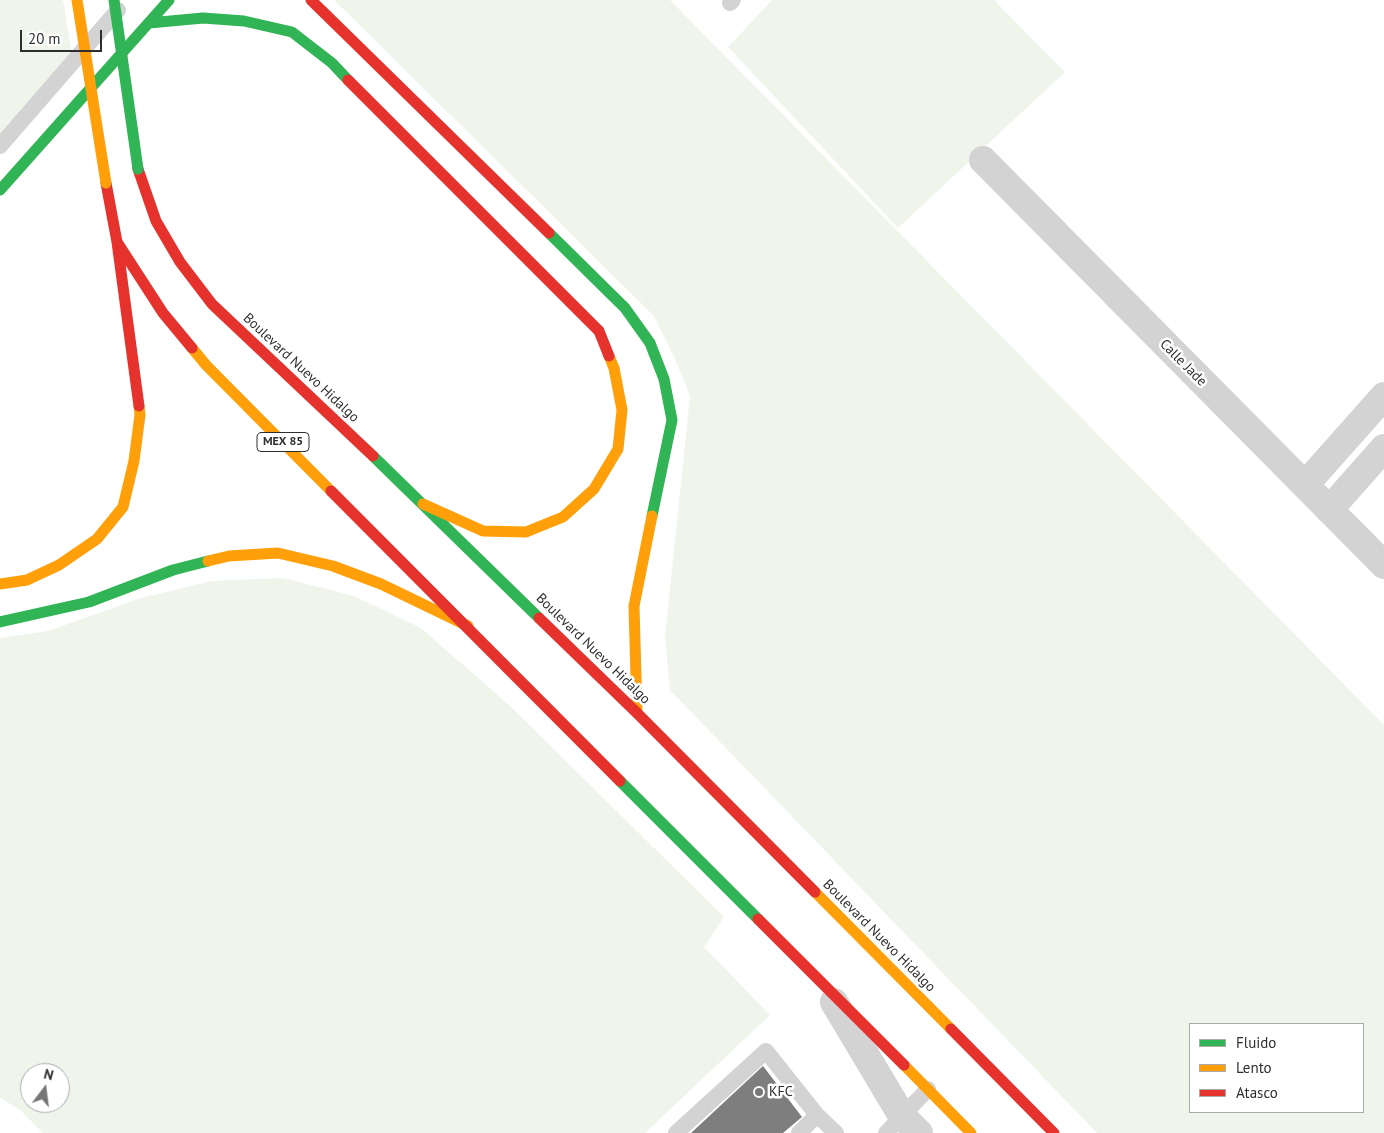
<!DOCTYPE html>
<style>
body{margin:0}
#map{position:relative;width:1384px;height:1133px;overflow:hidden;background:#fff;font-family:"PT Sans",sans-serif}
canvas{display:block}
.legend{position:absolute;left:1189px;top:1023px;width:175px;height:90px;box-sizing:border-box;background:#fff;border:1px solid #ababab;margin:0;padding:6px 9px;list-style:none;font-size:15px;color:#2e2e2e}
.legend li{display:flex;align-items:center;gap:10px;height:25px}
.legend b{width:25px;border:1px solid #ababab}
.north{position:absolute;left:20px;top:1063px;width:50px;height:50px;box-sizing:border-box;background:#fff;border:1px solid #ababab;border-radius:50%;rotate:15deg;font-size:14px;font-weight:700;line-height:20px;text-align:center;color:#2e2e2e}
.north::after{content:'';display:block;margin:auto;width:18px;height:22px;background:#777;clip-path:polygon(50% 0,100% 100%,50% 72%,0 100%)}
.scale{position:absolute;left:20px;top:30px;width:82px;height:22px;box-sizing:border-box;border:2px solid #2e2e2e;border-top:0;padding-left:6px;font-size:15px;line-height:18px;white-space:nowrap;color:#2e2e2e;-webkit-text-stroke:4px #fff;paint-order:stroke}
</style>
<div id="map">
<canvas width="1384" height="1133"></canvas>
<ul class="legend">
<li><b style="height:6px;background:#30b455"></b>Fluido</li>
<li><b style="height:6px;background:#ff9f0a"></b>Lento</li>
<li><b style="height:6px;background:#e5322d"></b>Atasco</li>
</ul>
<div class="north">N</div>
<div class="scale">20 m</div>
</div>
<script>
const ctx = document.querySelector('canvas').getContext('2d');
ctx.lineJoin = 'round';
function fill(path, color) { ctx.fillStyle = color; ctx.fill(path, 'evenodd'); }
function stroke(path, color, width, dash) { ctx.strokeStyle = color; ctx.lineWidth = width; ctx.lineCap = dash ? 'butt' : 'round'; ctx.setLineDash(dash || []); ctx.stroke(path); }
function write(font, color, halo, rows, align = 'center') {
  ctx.font = font + ' "PT Sans",sans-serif'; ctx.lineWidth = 5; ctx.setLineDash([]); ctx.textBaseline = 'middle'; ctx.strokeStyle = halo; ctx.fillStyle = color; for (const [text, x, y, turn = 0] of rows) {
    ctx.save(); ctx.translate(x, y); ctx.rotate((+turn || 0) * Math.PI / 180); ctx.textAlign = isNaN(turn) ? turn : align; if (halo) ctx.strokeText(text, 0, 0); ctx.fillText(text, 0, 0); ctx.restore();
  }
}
const green = new Path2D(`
 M0 0H63L72 55 0 135Z
 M334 0H670L1384 725V1133H1097L670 690 665 637 690 396 675 359 654 316ZM1363 1024V1112H1190V1024Z
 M772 0H994L1065 72 898 228 728 47Z
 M283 578 354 596 421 628 509 705 724 917 704 947 770 1015 645 1133H43L19 1109 0 1098V638L48 631 141 598 212 581ZM30 1073H60V1103H30Z`);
const building = new Path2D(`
 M763 1066 802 1117 783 1133H691Z`);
const lane = new Path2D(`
 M730 3 733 0
 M0 146 118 10
 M676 1133 766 1051 817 1115
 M799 1133 817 1115 836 1133
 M886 1133 928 1089`);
const street = new Path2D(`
 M983 160 1384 565
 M1305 485 1384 396
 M1329 510 1384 448
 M834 1002 902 1116 919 1133`);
const fast = new Path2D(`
 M149 23 203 18 244 21 292 32 332 63 348 80
 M0 190 169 0
 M549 233 625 308 650 343 664 379 672 420 652 516
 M373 456 539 618
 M0 622 89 602 173 570 208 561
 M620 781 758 919`);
const slow = new Path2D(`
 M192 348 206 365 331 491
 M423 504 483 531 526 532 563 517 594 489 618 449 622 410 614 368 609 356
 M208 561 229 556 278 553 333 566 381 584 468 626
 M0 584 27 580 59 565 97 539 123 507 134 461 140 415 139 406
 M637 713 634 606 652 516
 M815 892 951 1029
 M904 1065 971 1133`);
const jam = new Path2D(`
 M311 0 549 233
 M348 80 599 331 609 356
 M138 169 156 221 180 262 212 304 373 456
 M106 183 117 242 163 313 192 348
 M117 242 139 406
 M331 491 620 781
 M539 618 637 713 815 892
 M758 919 904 1065
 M951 1029 1054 1133`);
const fastBridge = new Path2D(`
 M114 0 138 169`);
const slowBridge = new Path2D(`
 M77 0 106 183`);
const markers = [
 [759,1092,5,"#777"]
];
const shields = [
 [283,442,52]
];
const shieldNames = [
 ["MEX 85",283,442]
];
const streetNames = [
 ["Calle Jade",1183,363,45],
 ["Boulevard Nuevo Hidalgo",301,368,43],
 ["Boulevard Nuevo Hidalgo",593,649,44],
 ["Boulevard Nuevo Hidalgo",879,936,45]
];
const poiNames = [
 ["KFC",769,1092]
];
fill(green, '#f0f5eb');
fill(building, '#7e7e7e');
stroke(lane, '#d3d3d3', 16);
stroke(street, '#d3d3d3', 28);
stroke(fast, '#30b455', 11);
stroke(slow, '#ff9f0a', 11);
stroke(jam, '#e5322d', 11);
stroke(fastBridge, '#30b455', 11);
stroke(slowBridge, '#ff9f0a', 11);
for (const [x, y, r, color] of markers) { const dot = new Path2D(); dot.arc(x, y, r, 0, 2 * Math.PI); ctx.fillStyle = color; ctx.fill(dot); stroke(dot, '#fff', 2); }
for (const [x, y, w] of shields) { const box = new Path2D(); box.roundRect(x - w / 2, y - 9.5, w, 19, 4); ctx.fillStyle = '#fff'; ctx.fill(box); stroke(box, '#2e2e2e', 1); }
write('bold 12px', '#2e2e2e', null, shieldNames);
write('14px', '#2e2e2e', '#fff', streetNames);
write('14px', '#2e2e2e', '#fff', poiNames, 'left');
</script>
